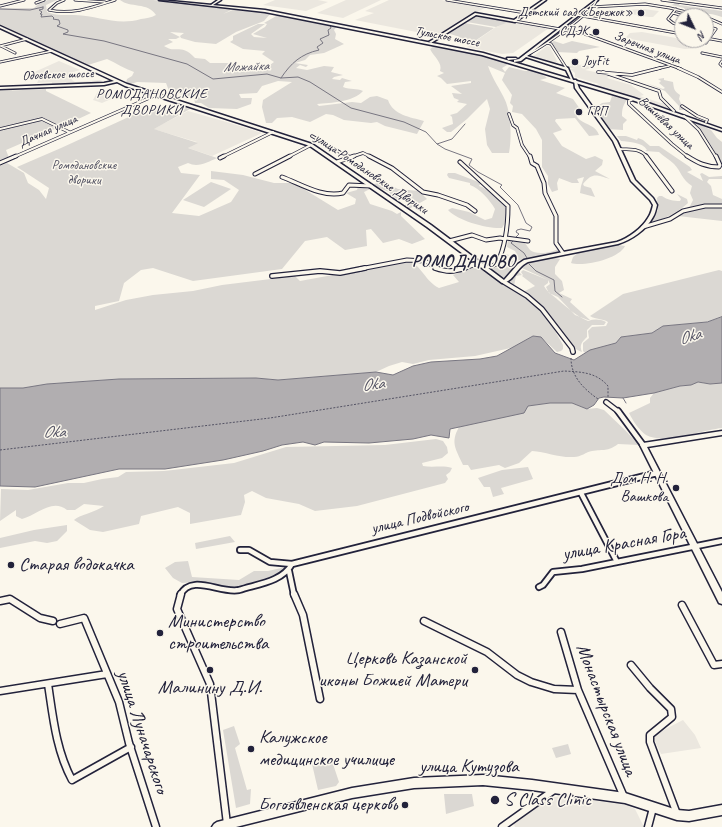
<!DOCTYPE html>
<meta charset="utf-8">
<style>
body{margin:0}
#map{position:relative;width:722px;height:827px;overflow:hidden;background:#fbf7ec;font-family:Caveat,sans-serif}
canvas{display:block}
.north{position:absolute;left:674px;top:8px;width:40px;height:40px;box-sizing:border-box;background:#fbf7ec;border:1px solid #a4a2a5;border-radius:50%;rotate:133deg;font-size:11px;font-weight:700;line-height:16px;text-align:center;color:#22223b}
.north::after{content:'';display:block;margin:auto;width:14px;height:18px;background:#22223b;clip-path:polygon(50% 0,100% 100%,50% 72%,0 100%)}
</style>
<div id="map">
<canvas width="722" height="827"></canvas>
<div class="north">N</div>
</div>
<script>
const ctx = document.querySelector('canvas').getContext('2d');
ctx.lineJoin = 'round';
function fill(path, color) { ctx.fillStyle = color; ctx.fill(path, 'evenodd'); }
function stroke(path, color, width, dash) { ctx.strokeStyle = color; ctx.lineWidth = width; ctx.lineCap = dash ? 'butt' : 'round'; ctx.setLineDash(dash || []); ctx.stroke(path); }
function write(font, color, halo, rows, align = 'center') {
  ctx.font = font + ' Caveat,sans-serif'; ctx.lineWidth = 3; ctx.setLineDash([]); ctx.textBaseline = 'middle'; ctx.strokeStyle = halo; ctx.fillStyle = color; for (const [text, x, y, turn = 0] of rows) {
    ctx.save(); ctx.translate(x, y); ctx.rotate((+turn || 0) * Math.PI / 180); ctx.textAlign = isNaN(turn) ? turn : align; if (halo) ctx.strokeText(text, 0, 0); ctx.fillText(text, 0, 0); ctx.restore();
  }
}
const built = new Path2D(`
 M275 0H318L328 2 306 11 263 5Z
 M346 0H381L343 18 317 13Z
 M389 0H441L486 7 437 36 355 20 374 13 365 11Z
 M643 9 659 11 653 17H649L625 13 627 10Z
 M508 21 549 28 513 53 502 54 467 47 496 27 506 29 497 27Z
 M642 32 699 42 702 44 699 48 685 49 625 38 630 33Z
 M547 46 550 47 559 65 531 58Z
 M59 61 80 70 70 73 72 80 75 82 101 80 103 82 52 85V82L37 83 39 79 32 78 34 77 30 74Z
 M589 64 594 67 585 70 610 75 607 78 631 85 644 95 640 96 661 103H666L674 110 596 86 599 84 575 77V73L570 69H575L569 68V66Z
 M98 91 106 92 118 96 102 103 93 100Z
 M188 111 230 123 262 133 212 156 188 148 197 142 153 129Z
 M683 720 695 735 701 748 661 754 653 737 656 734Z
 M561 796 626 805 635 809 644 827H515L513 822 554 797Z`);
const green = new Path2D(`
 M48 0H57L46 5 47 12C56 16 65 15 75 15 99 16 117 26 141 19 146 18 151 18 156 15 148 2 130 8 120 0H153L235 8 223 14 238 8 252 9 426 43 424 44 337 26 334 30 336 34 335 39 344 44 324 53 310 55 305 60 295 63 308 65 306 67 300 65 296 68 307 70 324 66 334 67 331 72 343 75 334 77 332 79 340 80 342 78 352 81 345 82 343 87C351 90 356 88 363 91 353 102 331 103 317 104L319 106 352 102 361 103 370 97 377 96 388 100C393 115 410 117 424 121L417 134 385 126 377 122 371 123 344 120 333 115 326 114 310 122 292 117 277 118 272 123H266L262 107 263 100 292 82 278 81 262 86 257 93 239 94 241 98H252L251 104 237 109 209 108 201 103H195L194 98 169 91 166 83 137 82 131 84 126 83 127 79 132 76 134 72C125 69 116 63 107 59L88 65 30 40 0 24V8H34L41 2ZM270 14 278 15 264 23 267 24 265 27 253 34 267 38 254 37 251 34 265 24H258L233 36V40L230 42 243 49 265 51 262 54 274 62 270 65H255L242 67 231 63H210L205 59 195 58C181 43 176 54 164 46L173 42 168 39H176L180 37 170 32 184 33 180 36 181 38 195 42 216 44 236 32 264 21Z
 M673 2 680 3 679 5 722 11V17C709 12 697 14 685 10L684 8 671 5 674 4Z
 M477 15 511 21 496 27 467 22Z
 M462 23H465L494 28 469 45 455 42 453 41 460 37 447 33Z
 M554 41 563 44 572 41 600 47 579 51 577 53 557 52 551 43Z
 M432 44 479 54 508 62 507 65 502 68 505 72 509 67 525 71H537L547 78 540 80 565 88 556 93 573 99 580 109 574 111C576 114 577 118 580 120 587 125 596 126 599 135L589 136 575 118 556 119 555 121 562 130 553 133 562 146 586 159 595 156 603 160 602 165 595 171 610 179C596 175 593 172 583 184L584 186 591 188 595 197 580 193 581 186 584 177 577 179 579 183H572L559 178 557 183 558 190 552 192 548 184V176L542 167V140L536 129 522 114 512 112 513 106 510 103 512 95 502 80 505 73 488 66C492 78 500 89 505 100 511 113 512 139 509 153H492L487 145 485 129 490 109 487 99 467 119 451 132H447L442 128 453 124 452 117 450 115 457 113 467 104 457 102 459 100 454 98 452 93 462 94 451 86 471 83V81L447 84 441 78 437 76 444 73 440 71C443 63 434 57 430 49L433 47 428 45Z
 M664 78V80L673 82C674 89 674 91 680 95L679 99 684 110H679V106L665 91 646 83 663 89 665 88 659 83 661 81 658 79Z
 M46 89V91L91 113 59 128 42 118 0 128V91Z
 M612 96 627 100C623 105 622 109 622 116L627 120 623 124V130L608 129 597 116 606 114 604 107 598 106 602 103 610 102Z
 M156 107 173 113 186 108 190 109 154 129 198 143 188 148 217 158C208 162 198 168 188 163L178 167 181 173 200 175 172 213 199 216 231 202 239 190 224 180 211 179V171L243 175 274 183H294L338 210 355 204 356 199 346 193 357 190 358 187 370 189 364 192 370 204 392 211 397 214 401 212V216L425 239 412 244 399 239 383 243 371 229 366 230 367 246 345 250 327 237 305 241 282 269 193 281 153 268 141 270 124 283 119 301 95 306V310L126 300 153 295 193 291 222 285 295 276 300 281 409 261C421 265 426 282 439 288L459 282 453 275 475 266H479L535 305 550 322 563 345V349L561 351 557 352 544 340 536 336H533L515 347 475 356 429 360 413 364 402 362 389 366 376 372 278 380 256 378 119 379 47 384 23 388H0V166L7 163 24 173 28 183 39 190 46 199 49 188 17 167 61 148 144 110Z
 M42 120 57 128 6 150 9 158 0 163V129Z
 M691 120 711 130 717 138 722 142V167C714 149 705 133 690 121Z
 M617 136H626L637 140 638 138 643 140 650 146H659L690 167 692 170 687 172 703 181 700 174 702 173 709 177 722 176V179H709L707 182 711 186 713 195 722 199V221L678 216 688 211 687 208 690 206 693 200 690 193 692 186C682 180 681 171 674 164 669 159 664 157 659 152L645 151 647 150C642 142 630 142 621 141Z
 M448 173H455L481 183 479 186C486 188 502 198 505 206 508 211 506 223 502 228 488 229 458 221 448 210L452 208 469 212 485 220 492 218 495 209C490 200 479 188 470 185V183L449 178 447 175Z
 M211 182 231 189 204 207 183 200Z
 M384 182 398 189 419 191 427 199 409 209 405 207V205L410 204 409 200 405 198 399 200 392 196 389 192 372 185 377 183Z
 M677 194 687 199 688 203C680 211 660 222 648 223L658 210 657 198 659 196H662C667 200 674 201 680 201L681 199Z
 M508 239C512 240 517 240 521 241 526 243 527 246 530 250 535 255 552 253 558 249L560 252 515 261 513 262 517 264C514 266 509 265 506 262V259L503 258 505 254 509 255 506 258 512 261 515 259V257L517 255 515 251 507 247Z
 M618 245 625 246C619 259 583 267 571 263L573 257 579 252Z
 M552 257 560 259 555 267V274L562 281 564 290 559 293 572 299 570 302 590 320H588L575 315 558 297 549 293 546 287 550 284 548 280V283L544 286C548 293 553 295 558 300 568 308 576 316 588 321 594 319 600 319 606 322L604 325H592L587 330V337C582 342 579 345 582 352 566 346 557 326 547 313 541 305 532 298 523 292L535 286 522 276 523 275 521 272 523 270 548 280 522 268 519 272 522 275 516 276 514 286 510 283C516 263 534 261 552 257Z
 M507 266 513 267 506 278 500 276 492 270V268Z
 M719 270 722 271V317L707 322 663 326 652 333 621 337 616 343 585 353 583 351V343L589 338 588 331 592 327 606 326 608 322C602 318 596 320 590 316L623 294Z
 M695 382 710 384 722 383V428C702 430 663 445 646 435 639 430 633 421 629 413L650 403V398L654 393 680 386 691 385Z
 M550 403H572L587 409 597 408 604 410 625 430 639 445 618 444C607 452 604 449 592 451 586 452 581 457 574 457 560 458 546 452 532 451L519 463 505 468 499 465 471 470 468 465H463C456 449 450 443 459 427L482 421 528 406Z
 M436 439 443 441 447 447 448 453 442 458 422 463 423 466C433 468 443 465 452 468L450 472 446 475 448 479 445 483 357 506 315 511 299 504 266 498 252 491 244 495 245 502 241 515 190 524V513L178 507 141 516 139 524 103 532 90 530 74 520C79 515 96 512 104 506L84 504 75 510H67C52 498 37 515 22 519L16 516V510L0 521 1 489 28 490 68 483H84L102 479 118 477 126 472 164 471 234 463 286 447 385 445Z
 M528 467 533 479 501 488 504 494 493 497 490 487H484L478 478 502 470Z
 M67 525V531L57 541 47 543 35 541 0 548V538L34 530Z
 M230 536 235 542 196 549 195 543Z
 M188 561 192 577 239 580 254 571H268L290 566 276 577 234 587 195 582 182 583 173 578 165 568 175 562Z
 M234 726 240 744 235 748 247 790 251 789 250 804 236 808 223 730Z
 M568 744 571 754 556 758 552 748Z
 M331 758 339 782 336 786 318 790 312 764Z
 M444 794H472L474 806 446 814Z`);
const water = new Path2D(`
 M722 317V383L710 384 698 382 691 385 680 386 654 393 623 398 604 397 599 398 594 405 587 409 572 403H550L528 406 524 413 450 429 449 438 431 435 413 439 369 443 324 442 315 445 303 442 282 445 263 451 223 460 165 469H119L35 487 0 486V388H23L47 384 119 379 256 378 278 380 376 372 393 375 413 366 431 362 480 359 497 356 533 336 541 337 555 353 574 360 590 350 616 343 621 337 652 333 663 326 707 322Z`);
const stream = new Path2D(`
 M43 7V9L39 10 42 12 40 14H42L41 17 52 16 54 18 53 19 59 20 60 24 57 26 68 30V32L63 34 104 41 187 64 213 79 267 74 281 78 298 77 310 82 351 108 404 122 426 132 437 144
 M0 9 30 10 43 7
 M281 78C291 63 301 54 319 50L317 47 323 43 320 39 329 35 328 30 331 28 330 25
 M465 124 452 139 437 144 445 149 472 159 469 165 478 172 502 185 500 187 518 205 526 223 532 227 530 231 521 229 517 230 516 232 519 234 516 237
 M514 240 511 243 524 253 527 258
 M529 264 536 271 554 280 555 291 562 297
 M623 398 626 403`);
const ferry = new Path2D(`
 M571 358C571 377 584 389 598 399
 M0 450 270 418 564 371C581 372 596 372 608 386V397`);
const streetFar5 = new Path2D(`
 M75 0 105 2
 M447 0 526 13
 M662 0 722 8
 M36 3 44 0
 M0 6 24 0
 M592 7 645 4 670 8 702 16
 M676 9 668 19 673 23 682 26
 M49 10C73 15 93 7 115 0
 M49 10 57 3 64 0
 M673 13 684 16
 M577 15 682 34
 M706 17 722 24
 M514 21 560 29
 M706 26 716 29 706 43
 M563 30 588 35 681 69
 M706 38 722 41
 M547 43 551 44 567 69
 M0 46 27 39
 M1 46 15 53
 M702 53 722 57
 M526 55C539 50 592 13 596 1
 M722 61 720 64 722 66
 M0 62 52 51
 M656 69 669 66`);
const streetFar4 = new Path2D(`
 M678 68 698 77 722 92
 M598 72 632 75 660 68
 M603 72 659 91 661 98 674 111
 M633 99 629 101V104L672 144 688 157
 M682 106 697 116 707 120 706 122
 M509 114 513 125 517 128 522 145 530 157
 M684 116 699 130 716 157
 M0 129 42 119 69 132
 M312 136 348 157
 M620 149C630 150 640 148 647 157
 M14 157 156 95
 M222 157 273 132
 M288 157 311 145
 M351 157 363 153 371 157`);
const streetFar3 = new Path2D(`
 M347 156 350 158
 M369 156 392 168 423 192 438 195 467 205 475 211
 M530 156 532 163 537 166 544 183 545 193 556 216V243L563 253
 M646 156 672 191
 M687 156C698 163 706 167 719 167L720 165 716 156
 M220 158 224 156
 M337 162 354 156
 M460 162 508 206C508 226 506 245 497 264L485 268
 M0 163 16 156
 M255 174 290 156
 M282 177C301 184 322 198 343 193L349 185 371 186
 M643 227 670 219 683 211 705 206H722
 M506 238 528 241
 M449 241 472 235 486 240 500 238 505 239
 M360 269 407 260 425 261 439 269
 M462 269 479 263`);
const streetFar2 = new Path2D(`
 M435 268C447 272 453 272 465 268
 M272 276 320 271 340 273 365 268
 M504 282 527 296 542 309 572 348 573 352
 M606 402 619 412`);
const streetFar1 = new Path2D(`
 M618 411 643 445
 M581 493 617 562
 M240 550H249L270 562 292 564
 M289 571 294 595
 M539 587 543 585 553 572 582 569 722 541
 M180 595C192 573 220 594 239 590 257 584 282 582 292 564L657 473`);
const street = new Path2D(`
 M181 594 177 609 210 684 227 824
 M294 594 303 615 320 699
 M0 601 10 599 40 618 53 621
 M682 605 714 665 722 664
 M424 621 487 652 517 675 531 682 554 689 578 690
 M60 624 84 618 119 702 129 743 156 827
 M561 632 578 690 624 797
 M631 665 650 688 671 709 672 717 650 735V742L677 814
 M48 684C53 717 56 750 72 780L131 747
 M0 691 107 674
 M502 827 554 790
 M648 827 653 808`);
const secondary = new Path2D(`
 M218 0H221L213 5H211Z
 M543 0H546L515 22 476 15 431 43 429 42 475 13 514 20Z
 M596 0H598L527 56 568 68 573 80H571L566 70 526 57 521 61 514 62V60L519 59Z
 M0 26 127 84 312 144 431 225 504 280 518 264 524 260 563 252 617 242C629 238 642 228 648 218 651 214 652 209 653 205L650 200 631 181 613 141 575 88 574 80H576L579 88 617 141 635 180 653 198 657 205C656 209 655 214 653 217 646 230 631 240 618 244L528 262C526 263 524 264 522 266 516 271 511 283 502 283L427 227 310 146 125 86 117 82 104 85 0 89V87L104 83 114 81 0 28Z
 M507 58H516L517 59 508 60Z
 M722 431V435L647 447 722 592V604L719 603 640 445 641 443H643Z
 M483 775 532 780 625 793 677 810 689 811 722 805V815L689 821 677 820 625 803 532 790 483 785 414 788 352 798 236 827H212L214 824 217 822 352 788 414 778Z`);
const primary = new Path2D(`
 M159 0 265 10 483 53 634 98 722 129V131L632 100 482 55 265 12Z`);
const markers = [
 [641,13,4,"#22223b"],
 [596,32,4,"#22223b"],
 [575,62,4,"#22223b"],
 [579,112,4,"#22223b"],
 [676,488,4,"#22223b"],
 [11,565,4,"#22223b"],
 [160,633,4,"#22223b"],
 [210,670,4,"#22223b"],
 [475,670,4,"#22223b"],
 [251,749,4,"#22223b"],
 [495,800,5,"#22223b"],
 [405,805,4,"#22223b"]
];
const farPoinames = [
 ["Детский сад «Бережок»",633,13],
 ["СДЭК",588,32],
 ["JoyFit",583,62,"left"],
 ["ГРП",587,112,"left"]
];
const farStreetnames = [
 ["Тульское шоссе",447,37,11],
 ["Заречная улица",647,48,21],
 ["Одоевское шоссе",58,75,-2],
 ["Вишнёвая улица",666,123,43],
 ["Дачная улица",48,131,-24],
 ["улица Ромодановские Дворики",371,174,34]
];
const farParknames = [
 ["Ромодановские",84,166],
 ["дворики",84,181]
];
const farWaternames = [
 ["Можайка",246,67,-2]
];
const farNeighbourhoodnames = [
 ["РОМОДАНОВСКИЕ",152,94],
 ["ДВОРИКИ",152,110]
];
const poiNames = [
 ["Дом Н. Н.",668,479],
 ["Вашкова",668,497]
];
const streetNames = [
 ["улица Подвойского",420,518,-13]
];
const farDistrictnames = [
 ["РОМОДАНОВО",464,263]
];
const waterNames = [
 ["Oka",690,337,-17],
 ["Oka",373,385,-7],
 ["Oka",54,433]
];
const nearStreetnames = [
 ["улица Красная Гора",624,544,-10],
 ["Монастырская улица",606,710,69],
 ["улица Луначарского",142,732,72],
 ["улица Кутузова",469,767]
];
const nearPoinames = [
 ["Старая водокачка",19,565],
 ["Министерство",168,622],
 ["строительства",168,644],
 ["Церковь Казанской",467,659,"right"],
 ["иконы Божией Матери",467,681,"right"],
 ["Малинину Д.И.",210,688,"center"],
 ["Калужское",259,738],
 ["медицинское училище",259,760],
 ["S Class Clinic",504,800],
 ["Богоявленская церковь",397,805,"right"]
];
fill(built, '#ebe7df');
fill(green, '#dbd8d3');
fill(water, '#b1aeb0');
stroke(water, '#787681', 1);
stroke(stream, '#787681', 1);
stroke(ferry, '#545364', 1, [2, 1.5]);
stroke(streetFar5, '#22223b', 3);
stroke(streetFar4, '#22223b', 3.5);
stroke(streetFar3, '#22223b', 5);
stroke(streetFar2, '#22223b', 6);
stroke(streetFar1, '#22223b', 8);
stroke(street, '#22223b', 9);
stroke(secondary, '#22223b', 3);
stroke(primary, '#22223b', 3);
stroke(streetFar5, '#fbf7ec', 1.5);
stroke(streetFar4, '#fbf7ec', 2);
stroke(streetFar3, '#fbf7ec', 3);
stroke(streetFar2, '#fbf7ec', 3.5);
stroke(streetFar1, '#fbf7ec', 4.5);
stroke(street, '#fbf7ec', 6);
fill(secondary, '#fbf7ec');
fill(primary, '#fbf7ec');
for (const [x, y, r, color] of markers) { const dot = new Path2D(); dot.arc(x, y, r, 0, 2 * Math.PI); ctx.fillStyle = color; ctx.fill(dot); stroke(dot, '#fbf7ec', 1.5); }
write('13px', '#22223b', '#fbf7ec', farPoinames, 'right');
write('13px', '#22223b', '#fbf7ec', farStreetnames);
write('13px', '#505061', '#fbf7ec', farParknames);
write('italic 14px', '#545364', '#fbf7ec', farWaternames);
ctx.letterSpacing = '1px';
write('14px', '#22223b', '#fbf7ec', farNeighbourhoodnames);
ctx.letterSpacing = '0px';
write('16px', '#22223b', '#fbf7ec', poiNames, 'right');
write('16px', '#22223b', '#fbf7ec', streetNames);
ctx.letterSpacing = '1px';
write('bold 17px', '#22223b', '#fbf7ec', farDistrictnames);
ctx.letterSpacing = '0px';
write('italic 17px', '#545364', '#fbf7ec', waterNames);
write('19px', '#22223b', '#fbf7ec', nearStreetnames);
write('19px', '#22223b', '#fbf7ec', nearPoinames, 'left');
</script>
